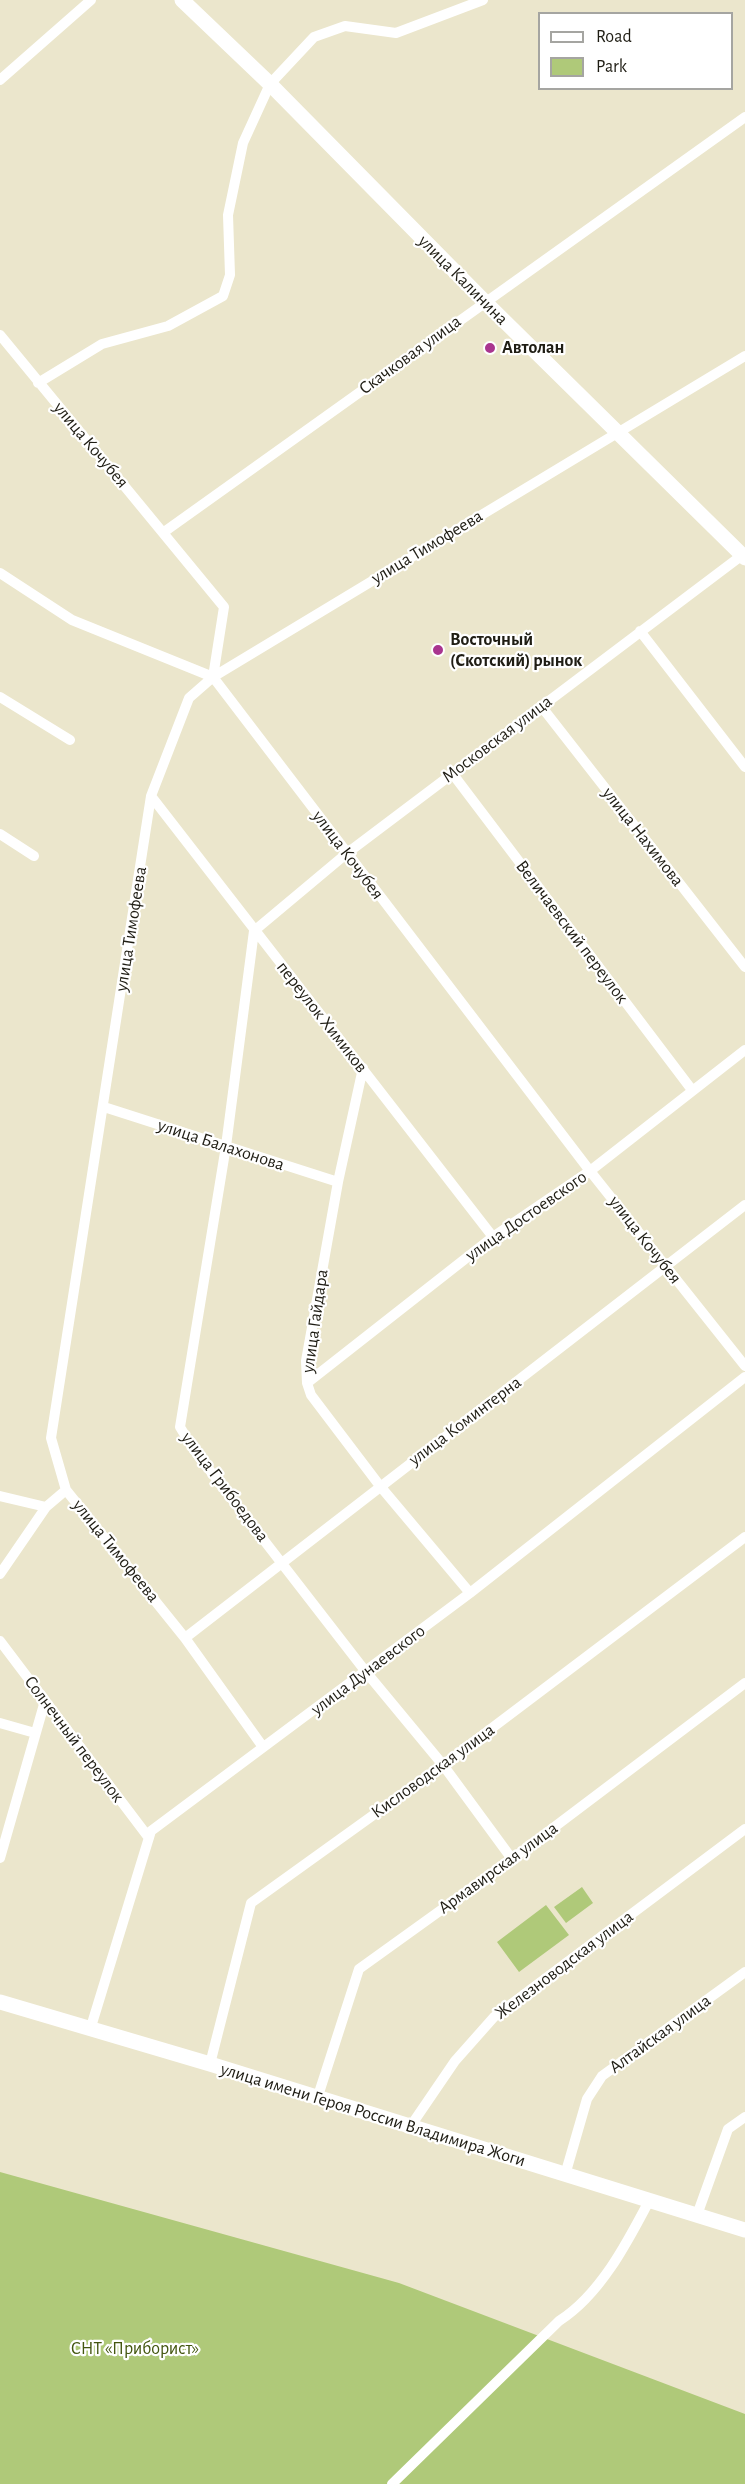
<!DOCTYPE html>
<meta charset="utf-8">
<style>
body{margin:0}
#map{position:relative;width:745px;height:2484px;overflow:hidden;background:#ebe6cc;font-family:"Alegreya Sans",sans-serif}
canvas{display:block}
.legend{position:absolute;left:538px;top:12px;width:195px;height:78px;box-sizing:border-box;background:#fff;border:2px solid #a5a5a1;margin:0;padding:8px 10px;list-style:none;font-size:18px;color:#1f1d14}
.legend li{display:flex;align-items:center;gap:12px;height:30px}
.legend b{width:30px;border:2px solid #a5a5a1}
</style>
<div id="map">
<canvas width="745" height="2484"></canvas>
<ul class="legend">
<li><b style="height:8px;background:#fff"></b>Road</li>
<li><b style="height:16px;background:#afc979"></b>Park</li>
</ul>
</div>
<script>
const ctx = document.querySelector('canvas').getContext('2d');
ctx.lineJoin = 'round';
function fill(path, color) { ctx.fillStyle = color; ctx.fill(path, 'evenodd'); }
function stroke(path, color, width, dash) { ctx.strokeStyle = color; ctx.lineWidth = width; ctx.lineCap = dash ? 'butt' : 'round'; ctx.setLineDash(dash || []); ctx.stroke(path); }
function write(font, color, halo, rows, align = 'center') {
  ctx.font = font + ' "Alegreya Sans",sans-serif'; ctx.lineWidth = 4.5; ctx.setLineDash([]); ctx.textBaseline = 'middle'; ctx.strokeStyle = halo; ctx.fillStyle = color; for (const [text, x, y, turn = 0] of rows) {
    ctx.save(); ctx.translate(x, y); ctx.rotate((+turn || 0) * Math.PI / 180); ctx.textAlign = isNaN(turn) ? turn : align; if (halo) ctx.strokeText(text, 0, 0); ctx.fillText(text, 0, 0); ctx.restore();
  }
}
const green = new Path2D(`
 M582 1887 593 1903 566 1923 554 1907Z
 M546 1905 569 1935 519 1972 497 1942Z
 M0 2172 399 2283 745 2414V2484H0Z`);
const street = new Path2D(`
 M0 80 91 0
 M0 335 224 607 213 677 590 1171 745 1366
 M38 383 102 344 168 326 223 296 230 275 228 215 243 143 270 84 314 37 345 26 396 33 483 0
 M164 532 745 117
 M0 573 72 620 213 677
 M640 631 745 767
 M0 697 70 740
 M541 706 745 967
 M452 773 692 1090
 M151 796 493 1237
 M0 834 34 856
 M363 1068 338 1182 306 1361 307 1383 311 1395 380 1486 470 1593
 M104 1107 338 1182
 M307 1383 493 1237 590 1171 745 1050
 M0 1496 46 1507
 M0 1574 46 1507 66 1490
 M185 1638 745 1205
 M0 1641 149 1838
 M0 1723 35 1733
 M263 1747 185 1638 66 1490 51 1438 151 796 189 698 213 677 745 356
 M0 1858 45 1701
 M512 1859 443 1765 366 1672 194 1450 180 1427 226 1146 254 931 346 854 745 553
 M90 2030 151 1831 470 1593 745 1377
 M210 2064 251 1903 443 1765 745 1537
 M317 2099 359 1969 512 1859 745 1683
 M410 2127 455 2061 494 2017 745 1829
 M565 2175 587 2099 602 2076 745 1972
 M697 2215 728 2129 745 2117
 M392 2484 559 2321C600 2295 627 2243 649 2201`);
const secondary = new Path2D(`
 M182 0 270 84 485 302 745 558
 M0 2002 210 2064 745 2230`);
const markers = [
 [490,348,6,"#a9358f"],
 [438,650,6,"#a9358f"]
];
const streetNames = [
 ["улица Калинина",463,280,45],
 ["Скачковая улица",410,355,-36],
 ["улица Кочубея",91,445,50],
 ["улица Тимофеева",427,547,-31],
 ["Московская улица",497,739,-37],
 ["улица Нахимова",643,837,52],
 ["улица Кочубея",348,855,53],
 ["улица Тимофеева",131,929,-81],
 ["Величаевский переулок",572,932,53],
 ["переулок Химиков",322,1017,52],
 ["улица Балахонова",221,1145,18],
 ["улица Достоевского",526,1216,-35],
 ["улица Кочубея",645,1240,52],
 ["улица Гайдара",315,1321,-82],
 ["улица Коминтерна",465,1421,-37],
 ["улица Грибоедова",225,1487,53],
 ["улица Тимофеева",116,1551,51],
 ["улица Дунаевского",368,1670,-37],
 ["Солнечный переулок",74,1739,53],
 ["Кисловодская улица",433,1771,-36],
 ["Армавирская улица",498,1868,-36],
 ["Железноводская улица",564,1965,-37],
 ["Алтайская улица",660,2034,-36],
 ["улица имени Героя России Владимира Жоги",373,2115,17]
];
const poiNames = [
 ["Автолан",502,348],
 ["Восточный",450,640],
 ["(Скотский) рынок",450,661]
];
const parkNames = [
 ["СНТ «Приборист»",135,2349]
];
fill(green, '#afc979');
stroke(street, '#fff', 10);
stroke(secondary, '#fff', 15);
for (const [x, y, r, color] of markers) { const dot = new Path2D(); dot.arc(x, y, r, 0, 2 * Math.PI); ctx.fillStyle = color; ctx.fill(dot); stroke(dot, '#fff', 2); }
write('18px', '#1f1d14', '#fff', streetNames);
write('bold 18px', '#1f1d14', '#fff', poiNames, 'left');
write('18px', '#43560f', '#fff', parkNames);
</script>
